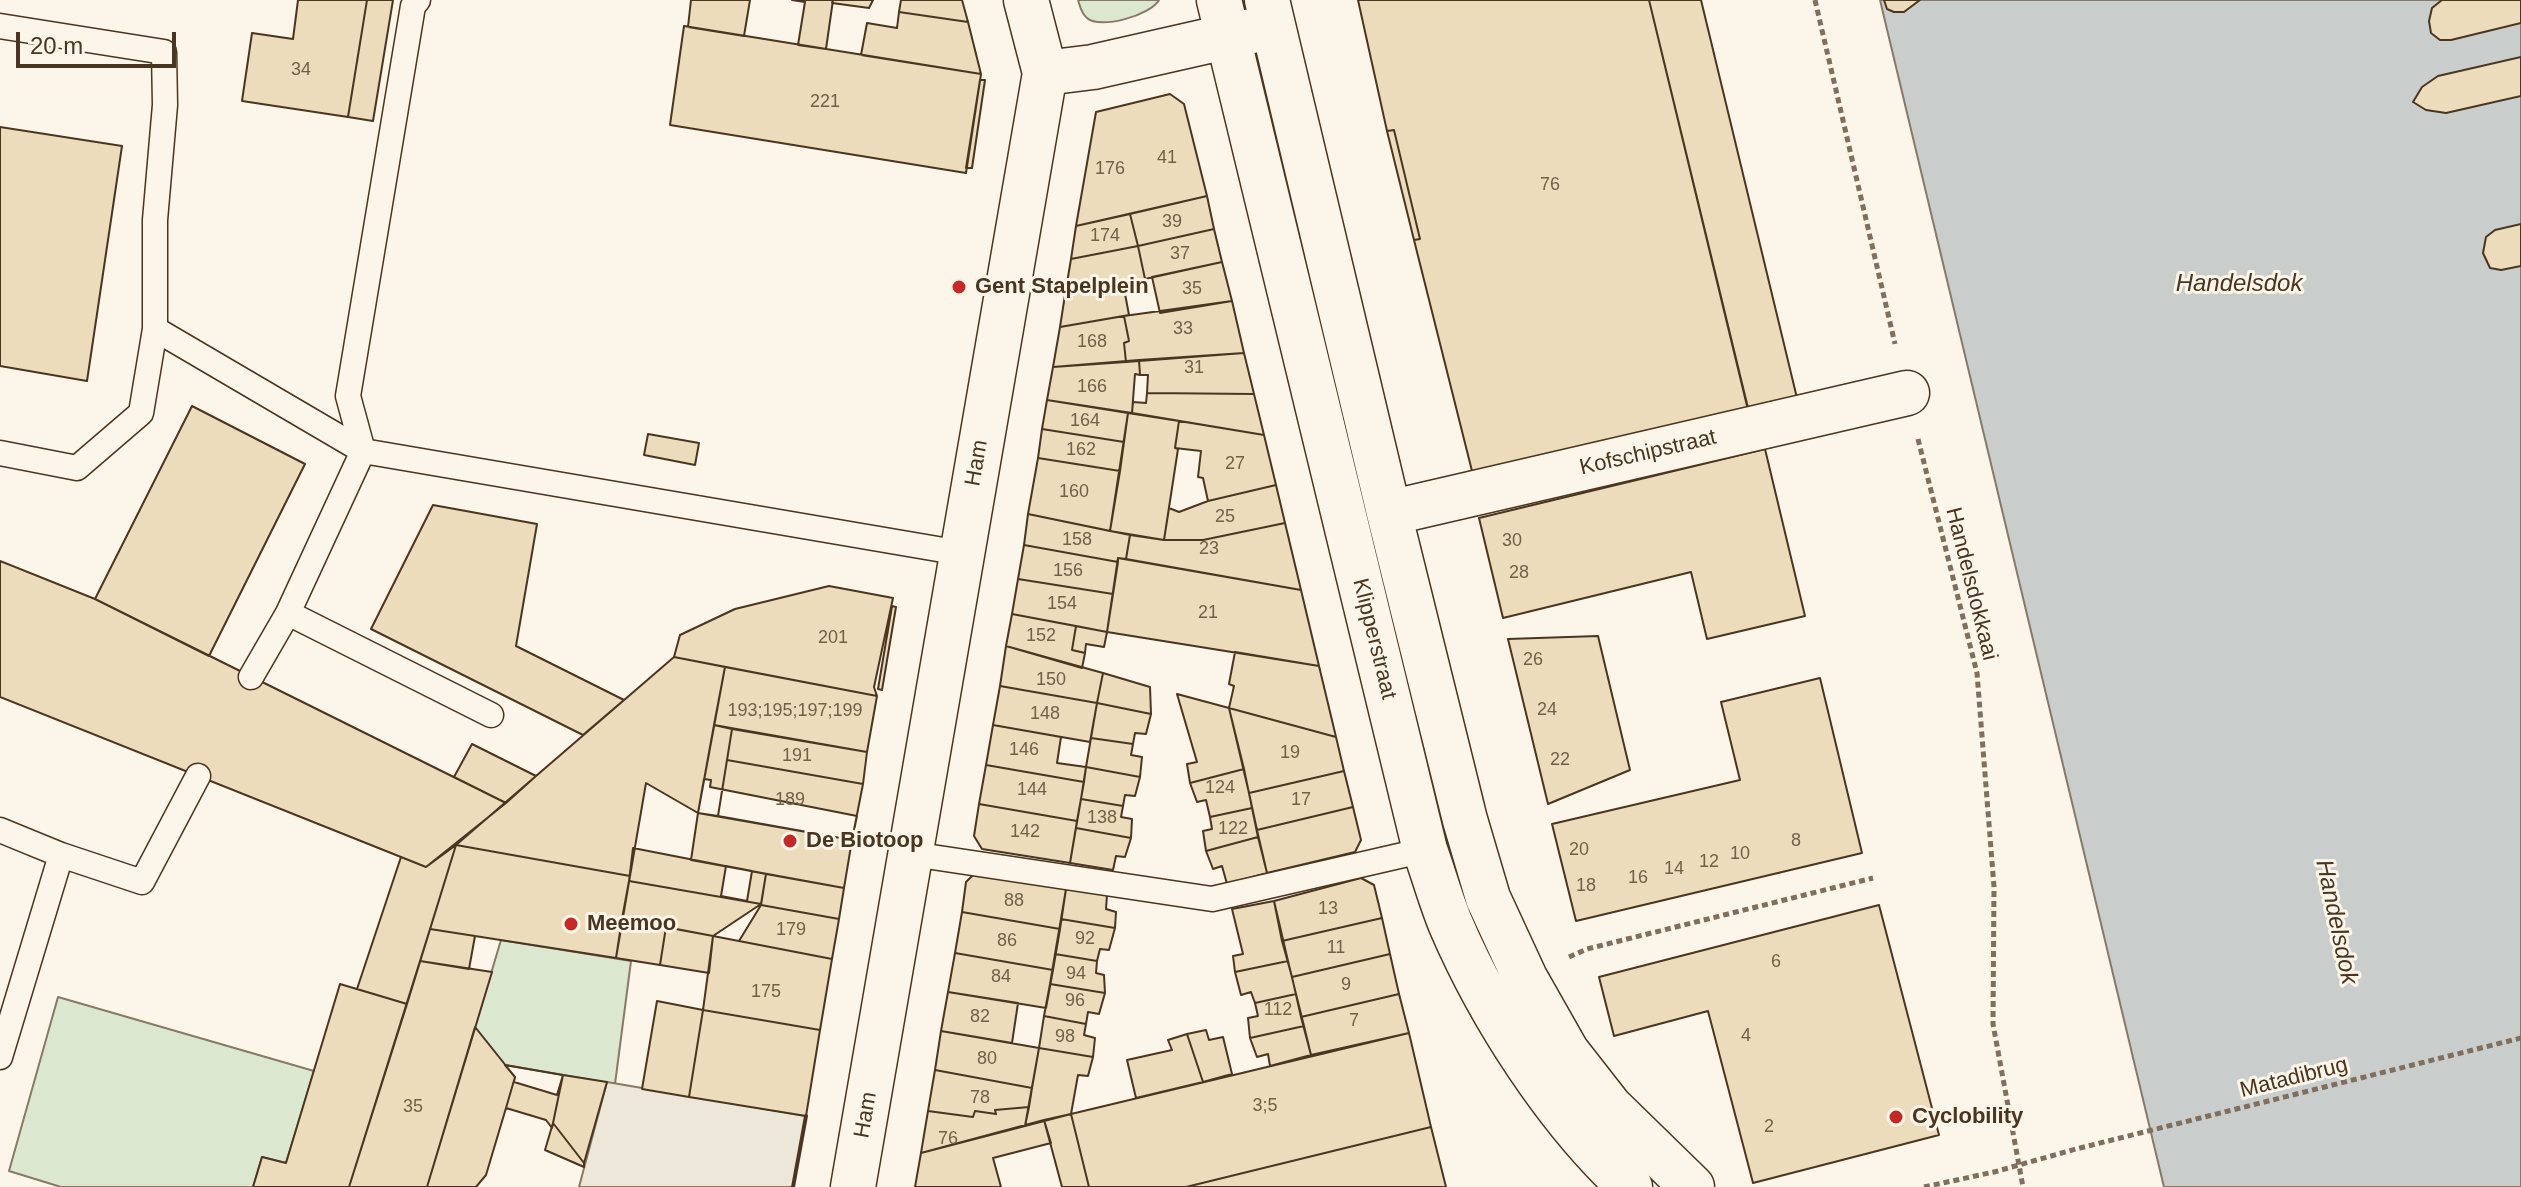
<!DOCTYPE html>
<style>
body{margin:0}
#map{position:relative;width:2521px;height:1187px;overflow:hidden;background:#fbf6e9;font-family:Arial,sans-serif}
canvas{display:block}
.scale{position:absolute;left:16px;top:32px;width:160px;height:36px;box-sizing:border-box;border:4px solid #4a3520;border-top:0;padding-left:10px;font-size:24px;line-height:28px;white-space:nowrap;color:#4a3520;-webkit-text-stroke:6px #fbf6e9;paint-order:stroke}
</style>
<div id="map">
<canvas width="2521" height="1187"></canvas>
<div class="scale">20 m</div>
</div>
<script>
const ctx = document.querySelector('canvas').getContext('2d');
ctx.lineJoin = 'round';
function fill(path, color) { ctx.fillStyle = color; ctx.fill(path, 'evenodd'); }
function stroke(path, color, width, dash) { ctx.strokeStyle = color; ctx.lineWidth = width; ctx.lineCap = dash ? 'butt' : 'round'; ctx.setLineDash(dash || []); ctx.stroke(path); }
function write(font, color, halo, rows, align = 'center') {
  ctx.font = font + ' Arial,sans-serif'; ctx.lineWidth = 6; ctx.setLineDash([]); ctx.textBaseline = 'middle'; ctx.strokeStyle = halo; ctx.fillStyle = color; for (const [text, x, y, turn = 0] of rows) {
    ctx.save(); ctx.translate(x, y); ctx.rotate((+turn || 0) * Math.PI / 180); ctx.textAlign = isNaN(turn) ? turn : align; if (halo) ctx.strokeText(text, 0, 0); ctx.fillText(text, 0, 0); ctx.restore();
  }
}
const green = new Path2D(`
 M1078 0H1159C1151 15 1100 30 1087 18 1081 13 1080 6 1078 0Z
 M501 940 631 961 615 1084 505 1065 475 1027Z
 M58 997 314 1071 286 1163 262 1157 253 1187H61L9 1171Z`);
const parking = new Path2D(`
 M607 1082 806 1116 793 1187H579Z`);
const water = new Path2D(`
 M1880 0H2521V1187H2164Z`);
const building = new Path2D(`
 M298 0H367L348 117 242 101 252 33 293 39Z
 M367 0H393L373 121 348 117Z
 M691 0H750L744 36 688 27Z
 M792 0H833L826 49 798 45 805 2Z
 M833 0H873L869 8 832 3Z
 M901 0H962L968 22 899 12Z
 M1358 0H1649L1748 410 1473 475 1414 240 1420 239 1394 130 1387 131Z
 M1649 0H1701L1797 398 1748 408Z
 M1884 0H1920L1904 12H1894L1887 9Z
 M2442 0H2521V23L2451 40H2440L2431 33 2429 21 2432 8Z
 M899 12 968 22 981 74 861 55 867 23 897 28Z
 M684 26 981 74 966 173 670 125Z
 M2521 57V96L2446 113 2426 110 2413 102 2422 87 2438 76Z
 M980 80H985L972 168H966Z
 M1170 94 1184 104 1207 196 1076 226 1096 112Z
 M0 127 122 146 87 381 0 366Z
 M1394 130 1420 239 1414 240 1387 131Z
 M1207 196 1214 229 1138 246 1130 214Z
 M1130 214 1138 246 1071 259 1076 226Z
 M2521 224V266L2501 270 2490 268 2483 253 2486 237 2495 230Z
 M1214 229 1222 262 1145 279 1138 246Z
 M1138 246 1145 279 1065 295 1071 259Z
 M1222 262 1232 301 1160 313 1152 277Z
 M1123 283 1129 315 1060 327 1065 295Z
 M1232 301 1244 353 1126 362 1124 343 1129 341 1124 316Z
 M1124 316 1129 341 1124 343 1126 362 1053 367 1060 327Z
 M1244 353 1254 394 1147 393 1148 375H1140L1139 360Z
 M1139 360 1140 375 1135 374 1132 413 1047 400 1053 367Z
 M1147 393 1254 394 1264 435 1132 413 1133 402 1146 403Z
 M1047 400 1128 413 1124 442 1042 429Z
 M192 406 305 464 209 656 95 599Z
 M1128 413 1179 421 1175 448 1178 449 1164 540 1110 531Z
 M1179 421 1264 435 1276 485 1208 501 1203 478 1198 477 1201 451 1175 448Z
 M1042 429 1124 442 1120 471 1038 458Z
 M648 434 699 443 695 465 644 455Z
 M1765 449 1805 616 1707 639 1691 572 1503 618 1479 518Z
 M1038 458 1120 471 1110 531 1028 514Z
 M1276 485 1285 523 1203 540H1164L1169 508 1179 512 1208 501Z
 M433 505 537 524 516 646 624 700 583 735 371 629Z
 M1028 514 1130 535 1126 559 1118 558V562L1024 545Z
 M1285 523 1301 590 1126 559 1130 535 1164 540H1203Z
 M1024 545 1118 562 1113 594 1018 579Z
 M1118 558 1301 590 1319 666 1107 632Z
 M0 561 95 599 506 803 426 867 0 697Z
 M1018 579 1113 594 1107 632 1012 614Z
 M829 586 893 598 874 687 877 696 674 657 680 635 735 609Z
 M892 606 896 607 882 690 878 689Z
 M1012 614 1076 626 1072 650 1085 653 1082 668 1006 646Z
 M1076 626 1107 632 1104 647 1086 644 1085 653 1072 650Z
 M1598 636 1630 770 1548 804 1508 639Z
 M1006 646 1103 673 1097 703 1000 686Z
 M1235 652 1319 666 1336 737 1229 708 1234 686 1229 684Z
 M674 657 725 667 698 813 646 783 630 876 456 845Z
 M725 667 877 696 867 752 714 725Z
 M1103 673 1150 687 1151 714 1097 703Z
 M1820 678 1862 853 1576 921 1552 824 1740 780 1721 702Z
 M1000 686 1097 703 1090 742 993 725Z
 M1177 694 1229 708 1244 769 1190 783 1187 764 1197 762Z
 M1097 703 1151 714 1146 734 1135 733 1133 744 1091 738Z
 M1229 708 1336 737 1344 771 1249 793Z
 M714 725 732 729 718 816 698 813Z
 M993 725 1061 737 1057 763 1086 767 1084 782 986 765Z
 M732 729 867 752 863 784 727 760Z
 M1091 738 1133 744 1131 755 1142 757 1140 777 1086 767Z
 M472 744 536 776 506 803 454 777Z
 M727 760 863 784 852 840 718 816Z
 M986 765 1084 782 1077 821 979 804Z
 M1086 767 1140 777 1135 796 1125 795 1123 806 1081 799Z
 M1244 769 1252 808 1210 817 1206 800 1197 802 1190 783Z
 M1344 771 1353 807 1257 830 1249 793Z
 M704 779 711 780 710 787 857 816 852 840 698 813Z
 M1081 799 1123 806 1121 817 1132 819 1131 838 1076 828Z
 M979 804 1077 821 1070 863 982 849 974 836Z
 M1353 807 1361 840 1355 852 1267 873 1257 830Z
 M1252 808 1258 837 1206 851 1203 831 1212 829 1210 817Z
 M698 813 852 840 844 888 691 860Z
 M1076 828 1131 838 1125 857 1116 856 1113 870 1070 863Z
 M1258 837 1267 873 1227 884 1222 866 1213 869 1206 851Z
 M456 845 630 876 616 958 430 929Z
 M456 845 407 1004 357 989 401 857 426 867Z
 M633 848 766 874 761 904 629 881Z
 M726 866 752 871 747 901 721 896Z
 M975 873 1066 889 1060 929 962 912 966 882Z
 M766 874 844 888 839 919 761 905Z
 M1361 878 1374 885 1382 918 1282 941 1274 901Z
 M629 881 761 904 713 936 622 919Z
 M1066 889 1107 895 1106 909 1116 912 1115 928 1061 919Z
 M1274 901 1288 961 1235 972 1233 956 1243 954 1232 909Z
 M761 905 839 919 832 959 739 941Z
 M1879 905 1939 1135 1753 1183 1708 1011 1614 1036 1599 977Z
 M962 912 1060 929 1053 970 955 953Z
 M1382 918 1390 954 1292 977 1282 941Z
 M622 919 666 927 660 965 616 958Z
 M1061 919 1115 928 1109 950 1100 949 1097 961 1055 954Z
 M666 927 713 936 709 973 660 965Z
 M430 929 475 936 469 969 420 961Z
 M713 936 832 959 820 1030 703 1010Z
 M955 953 1053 970 1046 1008 948 992Z
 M1055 954 1097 961 1096 973 1104 975 1105 993 1050 984Z
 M1390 954 1399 994 1301 1017 1292 977Z
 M420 961 492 972 427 1187H349Z
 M1288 961 1296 994 1255 1003 1251 992 1241 995 1235 972Z
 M340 984 407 1004 349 1187H253L262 1157 286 1163Z
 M1050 984 1105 993 1099 1014 1088 1012 1086 1024 1044 1016Z
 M948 992 1018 1003 1012 1043 941 1031Z
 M1296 994 1304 1026 1250 1038 1248 1018 1258 1016 1255 1003Z
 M1399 994 1409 1033 1311 1055 1301 1017Z
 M657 1001 703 1010 689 1097 642 1089Z
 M703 1010 820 1030 806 1116 689 1097Z
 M1044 1016 1086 1024 1084 1035 1095 1038 1093 1057 1039 1048Z
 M1304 1026 1311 1055 1270 1066 1268 1054 1257 1057 1250 1038Z
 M475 1027 515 1077 506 1108 486 1175 476 1187H427Z
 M1206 1030 1209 1040 1223 1037 1232 1074 1203 1082 1187 1034Z
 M941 1031 1039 1048 1032 1088 935 1070Z
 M1409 1033 1431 1127 1186 1187H1089L1071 1114Z
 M1187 1034 1203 1082 1136 1098 1127 1060 1172 1050 1168 1040Z
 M1039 1048 1093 1057 1088 1076 1078 1075 1071 1114 1025 1126Z
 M505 1065 563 1075 552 1128 546 1120 506 1108 515 1077Z
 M505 1065 563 1075 557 1095 514 1082 515 1077Z
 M935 1070 1032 1088 1029 1107 995 1110 996 1114 975 1111 973 1117 928 1111Z
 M563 1075 607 1082 584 1163 553 1123Z
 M1029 1107 1025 1126 921 1153 928 1111 973 1117 975 1111 996 1114 995 1110Z
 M1071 1114 1089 1187H1062L1044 1120Z
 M1044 1120 1051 1143 993 1158 1001 1187H915L921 1153Z
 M553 1123 584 1163V1167L545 1150Z
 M1431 1127 1446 1187H1186Z`);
const path = new Path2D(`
 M1815 0 1895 344
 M1918 439 1977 673 1994 887 1993 1024 2023 1187
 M1569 957 1587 949 1873 878
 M1924 1187 1994 1172 2076 1149 2521 1038`);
const service = new Path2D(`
 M418 0 413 6 348 396 363 451 288 613 491 715
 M0 26 164 52 165 105 155 220V329L141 413 77 468 0 453
 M155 329 363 451 961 553
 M251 677 288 613
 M0 830 61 855 142 882 198 776
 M912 854 1212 899 1425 850
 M0 1057 61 855`);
const minor = new Path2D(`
 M1219 0 1425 850C1434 875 1441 901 1451 925 1490 1016 1557 1120 1630 1187
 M1267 0 1389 513 1465 820 1488 898 1525 978 1567 1052 1610 1107 1692 1187
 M1045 73 1093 67 1256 30
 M1389 513 1907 393
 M853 1187 1045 73 1026 0`);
const wall = new Path2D(`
 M793 1187 806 1116`);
const markers = [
 [959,287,8,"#c62828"],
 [790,841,8,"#c62828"],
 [571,924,8,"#c62828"],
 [1896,1117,8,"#c62828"]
];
const numberNames = [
 ["34",301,70],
 ["221",825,102],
 ["41",1167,158],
 ["176",1110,169],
 ["76",1550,185],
 ["39",1172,222],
 ["174",1105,236],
 ["37",1180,254],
 ["35",1192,289],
 ["33",1183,329],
 ["168",1092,342],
 ["31",1194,368],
 ["166",1092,387],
 ["164",1085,421],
 ["162",1081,450],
 ["27",1235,464],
 ["160",1074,492],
 ["25",1225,517],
 ["158",1077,540],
 ["30",1512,541],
 ["23",1209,549],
 ["156",1068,571],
 ["28",1519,573],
 ["154",1062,604],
 ["21",1208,613],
 ["152",1041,636],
 ["201",833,638],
 ["26",1533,660],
 ["150",1051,680],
 ["24",1547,710],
 ["193;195;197;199",795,711],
 ["148",1045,714],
 ["146",1024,750],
 ["19",1290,753],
 ["191",797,756],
 ["22",1560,760],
 ["124",1220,788],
 ["144",1032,790],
 ["189",790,800],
 ["17",1301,800],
 ["138",1102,818],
 ["122",1233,829],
 ["142",1025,832],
 ["8",1796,841],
 ["20",1579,850],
 ["10",1740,854],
 ["12",1709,862],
 ["14",1674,869],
 ["16",1638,878],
 ["18",1586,886],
 ["88",1014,901],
 ["13",1328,909],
 ["179",791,930],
 ["92",1085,939],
 ["86",1007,941],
 ["11",1336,948],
 ["6",1776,962],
 ["94",1076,974],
 ["84",1001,977],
 ["9",1346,985],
 ["175",766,992],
 ["96",1075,1001],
 ["112",1278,1010],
 ["82",980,1017],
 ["7",1354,1021],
 ["4",1746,1036],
 ["98",1065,1037],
 ["80",987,1059],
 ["78",980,1098],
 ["3;5",1265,1106],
 ["35",413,1107],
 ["2",1769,1127],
 ["76",948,1139]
];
const poiNames = [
 ["Gent Stapelplein",975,287],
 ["De Biotoop",806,841],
 ["Meemoo",587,924],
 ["Cyclobility",1912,1117]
];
const streetNames = [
 ["Kofschipstraat",1648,453,-13],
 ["Ham",977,463,-80],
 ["Handelsdokkaai",1971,584,76],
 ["Klipperstraat",1374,639,76],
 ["Matadibrug",2294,1078,-14],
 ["Ham",866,1115,-80]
];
const waterNames = [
 ["Handelsdok",2239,284],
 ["Handelsdok",2336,922,78]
];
fill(green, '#dce7d0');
stroke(green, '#887966', 2);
fill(parking, '#ede7d9');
stroke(parking, '#887966', 2);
fill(water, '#c9cecd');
stroke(water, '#887966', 2);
fill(building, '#ecdcbc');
stroke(building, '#4a3520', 2);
stroke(service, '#4a3520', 27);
stroke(minor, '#4a3520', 47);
stroke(path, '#7f6f5c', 5, [6, 4]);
stroke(service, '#fbf6e9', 24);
stroke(minor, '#fbf6e9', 44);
stroke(wall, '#4a3520', 4);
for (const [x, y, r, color] of markers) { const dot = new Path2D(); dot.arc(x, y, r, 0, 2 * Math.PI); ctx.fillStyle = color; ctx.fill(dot); stroke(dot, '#fbf6e9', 3); }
write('18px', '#725f47', null, numberNames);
write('bold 22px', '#4a3520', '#fbf6e9', poiNames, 'left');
write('22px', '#4a3520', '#fbf6e9', streetNames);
write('italic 24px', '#4a3520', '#fbf6e9', waterNames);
</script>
